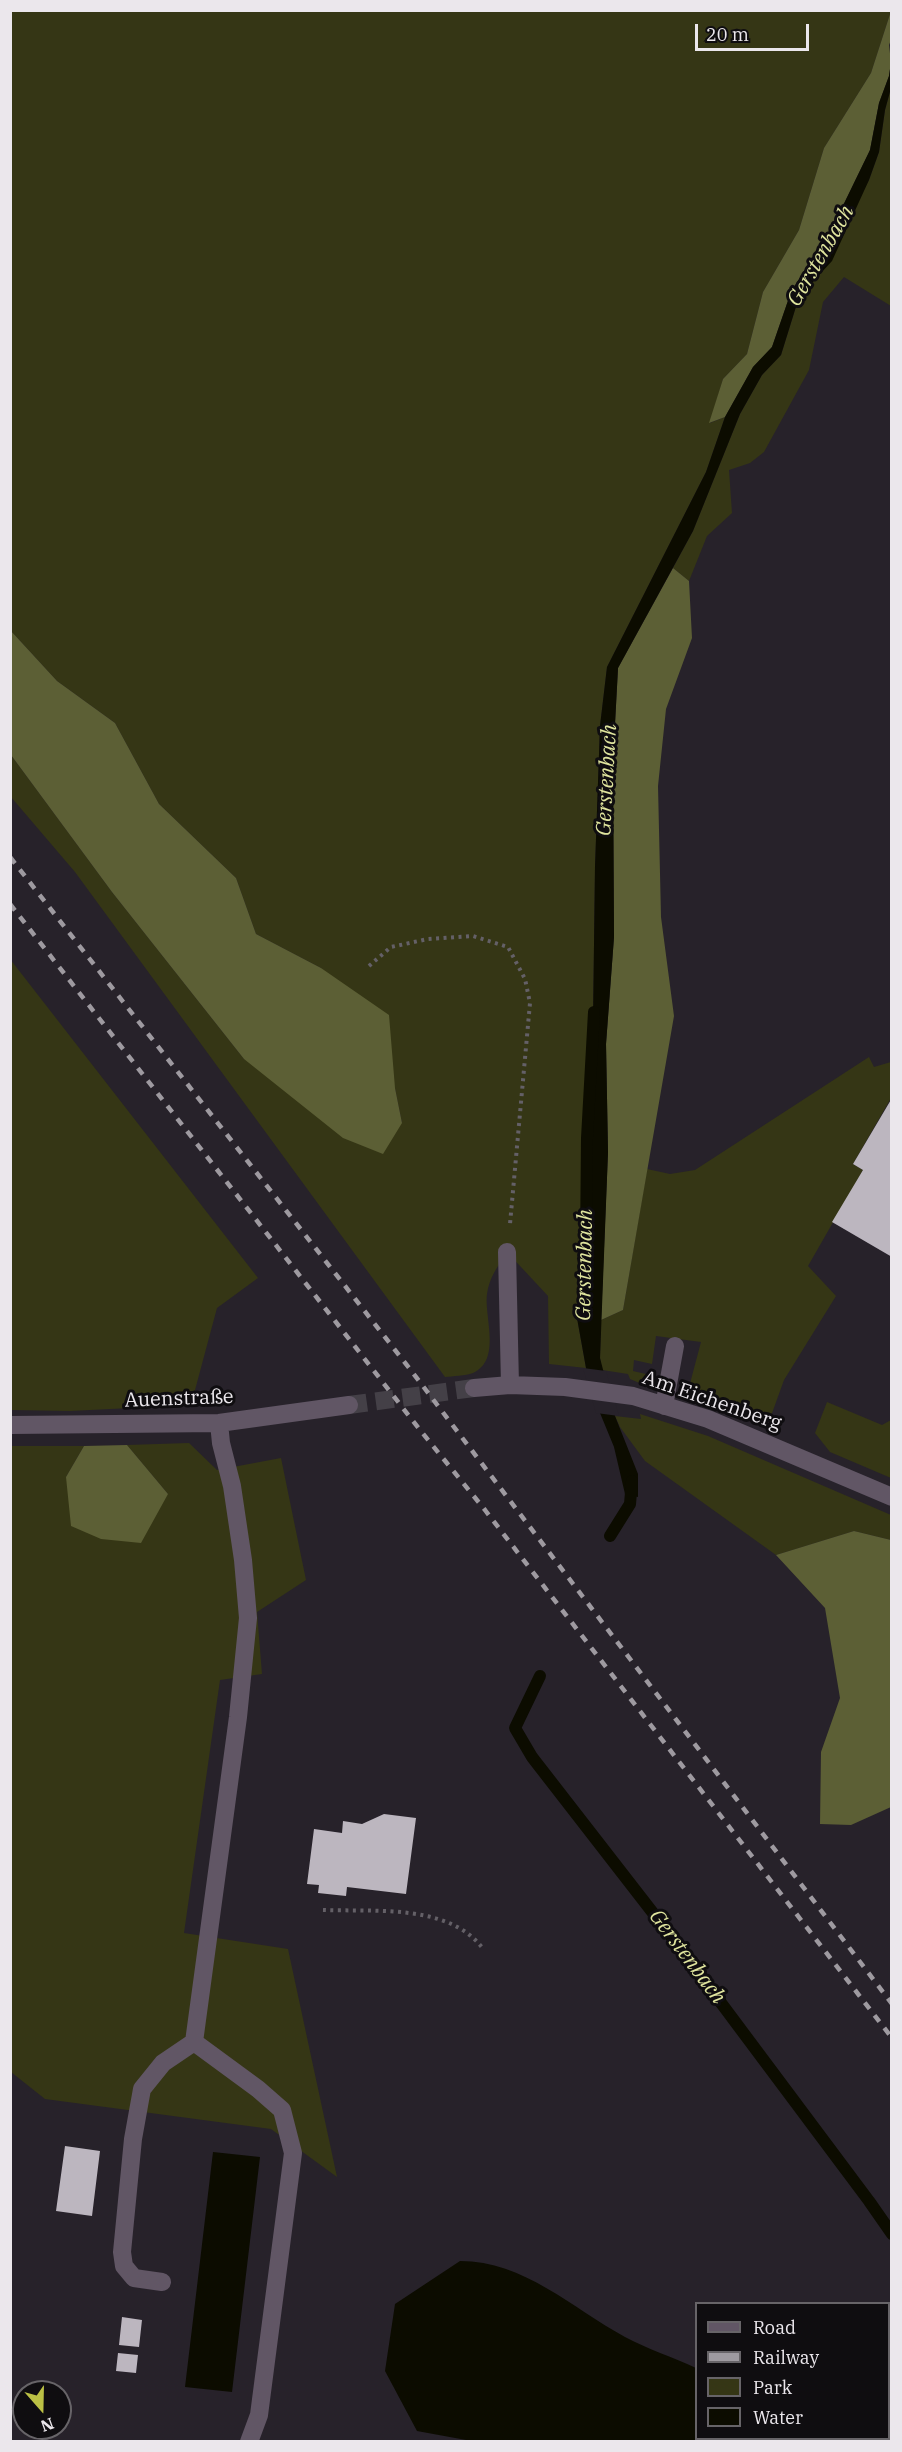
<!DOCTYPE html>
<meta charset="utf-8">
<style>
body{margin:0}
#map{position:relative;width:902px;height:2452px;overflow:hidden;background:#27222a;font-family:"IBM Plex Serif",serif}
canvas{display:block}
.frame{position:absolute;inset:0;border:12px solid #ebe7ec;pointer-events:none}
.legend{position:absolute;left:695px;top:2302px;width:195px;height:138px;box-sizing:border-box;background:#0f0d10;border:2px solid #676468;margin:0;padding:8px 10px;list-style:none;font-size:18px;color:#ebe7ec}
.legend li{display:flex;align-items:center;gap:12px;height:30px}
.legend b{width:30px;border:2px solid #676468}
.north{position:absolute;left:12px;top:2380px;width:60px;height:60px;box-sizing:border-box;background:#0f0d10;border:2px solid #676468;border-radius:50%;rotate:160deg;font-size:16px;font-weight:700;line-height:24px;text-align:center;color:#ebe7ec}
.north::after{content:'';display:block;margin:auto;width:21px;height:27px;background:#bbc045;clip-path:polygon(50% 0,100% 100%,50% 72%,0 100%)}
.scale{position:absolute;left:695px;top:24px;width:114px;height:27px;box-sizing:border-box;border:3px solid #ebe7ec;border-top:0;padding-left:8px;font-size:18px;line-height:21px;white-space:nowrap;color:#ebe7ec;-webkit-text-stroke:4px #0f0d10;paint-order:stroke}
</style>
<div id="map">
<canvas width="902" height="2452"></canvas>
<div class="frame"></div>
<ul class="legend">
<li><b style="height:8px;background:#615665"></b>Road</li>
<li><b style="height:8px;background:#9e9aa0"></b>Railway</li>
<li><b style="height:16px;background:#353615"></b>Park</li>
<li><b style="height:16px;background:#0c0c00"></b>Water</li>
</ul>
<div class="north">N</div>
<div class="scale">20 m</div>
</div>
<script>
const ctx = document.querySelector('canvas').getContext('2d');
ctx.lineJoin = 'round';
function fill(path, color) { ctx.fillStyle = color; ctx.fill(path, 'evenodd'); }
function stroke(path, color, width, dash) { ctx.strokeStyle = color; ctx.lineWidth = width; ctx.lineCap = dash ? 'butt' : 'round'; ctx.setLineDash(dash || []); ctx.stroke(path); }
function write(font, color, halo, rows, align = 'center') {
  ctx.font = font + ' "IBM Plex Serif",serif'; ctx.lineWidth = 6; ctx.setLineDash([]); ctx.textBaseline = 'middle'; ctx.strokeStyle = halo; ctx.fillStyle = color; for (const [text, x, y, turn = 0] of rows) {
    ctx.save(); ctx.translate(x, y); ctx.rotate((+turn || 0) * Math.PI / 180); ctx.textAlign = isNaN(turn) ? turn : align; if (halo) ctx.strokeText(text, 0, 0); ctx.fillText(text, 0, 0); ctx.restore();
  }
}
const green = new Path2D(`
 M10 11H891L871 73 824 148 799 230 763 292 747 354 723 379 710 423 725 417 706 472 607 667 600 726 595 867 591 1179 577 1318 586 1368 549 1364 548 1296 507 1252C498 1266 489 1278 487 1294 484 1317 502 1360 473 1373 465 1376 453 1376 445 1377L75 872 11 797V755L112 892 244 1059 402 1123 395 1088 321 968 256 934 236 878 159 804 115 723 57 681 11 631Z
 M891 88V306L844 277 823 302 809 370 764 452 750 463 729 470 732 513 707 536 689 581 673 568 693 531 740 414 762 375 781 355 799 297 813 280 869 180 879 152 885 110Z
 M10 959 258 1278 217 1308 191 1405 70 1411 11 1410Z
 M869 1057 874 1067 891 1062V1098L853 1164 863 1170 808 1266 836 1296 784 1380 771 1416 762 1423 692 1401 688 1391 701 1342 656 1336 652 1364 634 1360 633 1371 650 1375 649 1387 630 1379 628 1374 602 1370 600 1358 601 1320 623 1310 647 1169 670 1174 695 1170Z
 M827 1402 882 1425 891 1420V1478L830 1452 815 1433Z
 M640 1414 708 1436 891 1515V1540L854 1531 776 1555 645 1461 620 1427 615 1416 641 1419Z
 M189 1443 217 1470 281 1458 306 1580 257 1612 262 1674 220 1680 184 1933 288 1949 337 2177 271 2129 45 2099 11 2072 10 1446H84L66 1477 168 1494 127 1445Z`);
const forest = new Path2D(`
 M891 11V40L889 45 891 62 889 76 879 103 870 150 819 255 804 271 791 292 772 347 753 367 725 417 709 423 723 379 747 354 763 292 799 230 824 148 871 73Z
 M673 568 689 581 692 638 666 709 658 786 661 917 674 1016 623 1310 601 1320 608 1152 606 1044 614 937 613 761 618 668Z
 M11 631 57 681 115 723 159 804 236 878 256 934 321 968 389 1015 395 1088 402 1123 383 1154 343 1138 244 1059 112 892 11 755Z
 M127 1445 168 1494 141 1543 101 1539 71 1526 66 1477 84 1446Z
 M854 1531 891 1540V1807L851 1825 820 1824 821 1752 840 1698 825 1608 776 1555Z`);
const water = new Path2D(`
 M891 62V88L885 110 879 152 869 180 832 261 799 297 781 355 762 375 740 414 693 531 618 668 613 761 614 937 606 1044 608 1152 600 1358 615 1416 638 1474V1497L625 1494 614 1447 600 1413 586 1368 577 1318 591 1179 595 867 600 726 607 667 706 472 725 417 753 367 772 347 791 292 804 271 819 255 870 150 879 103 889 76Z
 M213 2152 260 2157 232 2392 185 2387Z
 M460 2261C524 2261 572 2308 625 2337 647 2349 673 2357 696 2368V2438L732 2439 728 2442H477L417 2431 385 2371 395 2304Z`);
const pier = new Path2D(`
 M583 1368 606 1371 619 1416 596 1413Z`);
const stream = new Path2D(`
 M586 1246 587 1138 594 1012
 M610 1536 630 1504 632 1481
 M540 1676 515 1728 532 1757 674 1940 869 2201 892 2234
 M888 2362 892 2355
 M854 2442 855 2438`);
const building = new Path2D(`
 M892 1098V1257L832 1222 863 1170 853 1164Z
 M384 1814 416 1818 406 1894 347 1887 346 1896 318 1893 319 1885 307 1884 314 1829 342 1833 343 1821 362 1824Z
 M65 2146 100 2151 92 2216 56 2211Z
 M122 2317 142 2320 139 2347 119 2345Z
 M118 2353 138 2355 136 2373 116 2371Z`);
const minorTunnel = new Path2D(`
 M349 1405 474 1388`);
const path = new Path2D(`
 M369 966 391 947 428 939 473 936 508 947 525 979 530 1003 510 1224
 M323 1910C375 1912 450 1903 484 1950`);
const minor = new Path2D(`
 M507 1252 510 1385
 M474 1388 510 1385 565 1387 633 1396 708 1419 892 1497
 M664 1406 675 1346
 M10 1425 219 1423 349 1405
 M194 2042 258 2089 282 2110 293 2153 259 2415 249 2442
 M162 2282 134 2278 124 2266 122 2252 133 2139 142 2089 163 2063 194 2042 238 1717 248 1618 243 1560 232 1486 221 1443 219 1423`);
const rail = new Path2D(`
 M10 857 413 1373 892 2004
 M10 904 420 1430 485 1510 892 2038`);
const streetNames = [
 ["Auenstraße",179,1399,-2],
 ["Am Eichenberg",712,1401,19]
];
const waterNames = [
 ["Gerstenbach",821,256,-60],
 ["Gerstenbach",607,780,-87],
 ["Gerstenbach",585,1265,-89],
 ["Gerstenbach",687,1957,53]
];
fill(green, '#353615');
fill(forest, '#5c5f35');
fill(water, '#0c0c00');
fill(pier, '#27222a');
stroke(stream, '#0c0c00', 12);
fill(building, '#bcb6bf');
stroke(minorTunnel, '#444047', 18, [18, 9]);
stroke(path, '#646067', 4, [3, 4.5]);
stroke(minor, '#615665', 18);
stroke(rail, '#9e9aa0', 4.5, [8, 8]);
write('20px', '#ebe7ec', '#0f0d10', streetNames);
write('italic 21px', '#e0e59e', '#0f0d10', waterNames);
</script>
